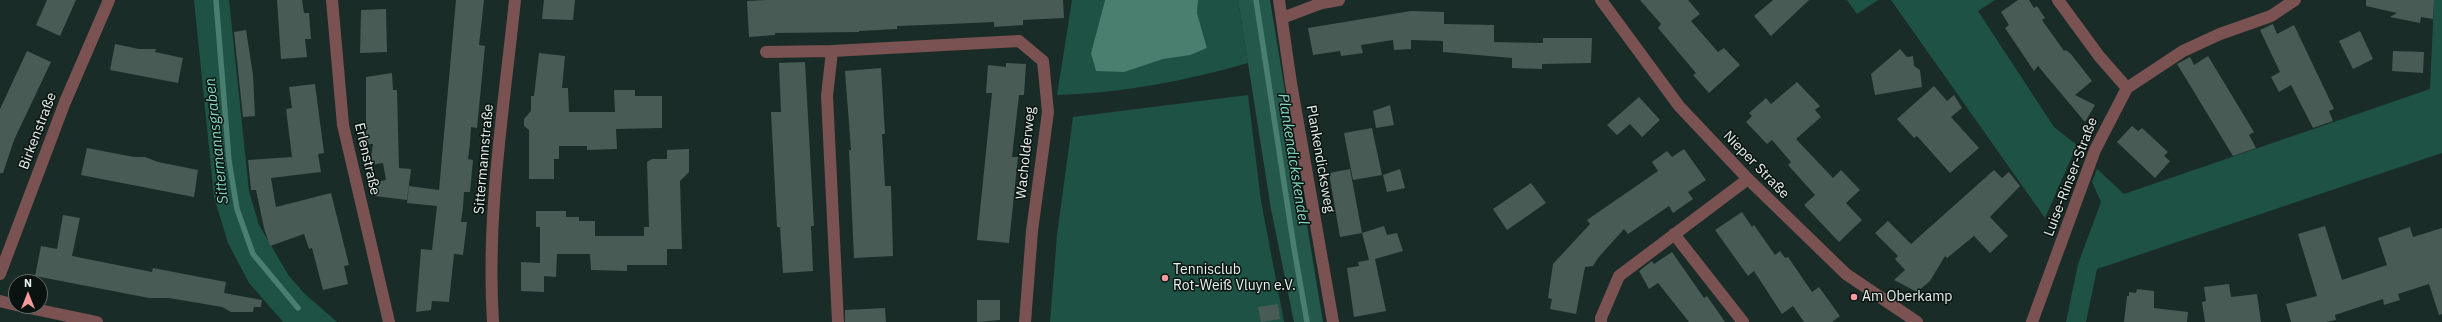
<!DOCTYPE html>
<meta charset="utf-8">
<style>
body{margin:0}
#map{position:relative;width:2442px;height:322px;overflow:hidden;background:#1a2c27;font-family:"IBM Plex Sans",sans-serif}
canvas{display:block}
.north{position:absolute;left:8px;top:274px;width:40px;height:40px;box-sizing:border-box;background:#0b1310;border:1px solid #636d69;border-radius:50%;rotate:0deg;font-size:11px;font-weight:700;line-height:16px;text-align:center;color:#e8f3ef}
.north::after{content:'';display:block;margin:auto;width:14px;height:18px;background:#f59b9d;clip-path:polygon(50% 0,100% 100%,50% 72%,0 100%)}
</style>
<div id="map">
<canvas width="2442" height="322"></canvas>
<div class="north">N</div>
</div>
<script>
const ctx = document.querySelector('canvas').getContext('2d');
ctx.lineJoin = 'round';
function fill(path, color) { ctx.fillStyle = color; ctx.fill(path, 'evenodd'); }
function stroke(path, color, width, dash) { ctx.strokeStyle = color; ctx.lineWidth = width; ctx.lineCap = dash ? 'butt' : 'round'; ctx.setLineDash(dash || []); ctx.stroke(path); }
function write(font, color, halo, rows, align = 'center') {
  ctx.font = font + ' "IBM Plex Sans",sans-serif'; ctx.lineWidth = 3; ctx.setLineDash([]); ctx.textBaseline = 'middle'; ctx.strokeStyle = halo; ctx.fillStyle = color; for (const [text, x, y, turn = 0] of rows) {
    ctx.save(); ctx.translate(x, y); ctx.rotate((+turn || 0) * Math.PI / 180); ctx.textAlign = isNaN(turn) ? turn : align; if (halo) ctx.strokeText(text, 0, 0); ctx.fillText(text, 0, 0); ctx.restore();
  }
}
const green = new Path2D(`
 M194 0H229L249 191 259 225 289 276 305 294 337 322H283L249 283 228 243 214 197Z
 M1072 0H1105L1091 53C1133 57 1168 64 1207 48L1197 13 1198 0H1238L1248 63C1186 81 1122 93 1057 95Z
 M1847 0H1878L1857 14Z
 M1891 0H1995L1978 11 2054 127 2077 145 2045 218Z
 M2434 0H2442V153L2097 269 2086 322H2066L2078 264 2101 202 2092 182 2097 169 2124 194 2430 89Z
 M1248 95 1261 201 1284 322H1050L1057 235 1073 117Z`);
const forest = new Path2D(`
 M1238 0H1270L1323 322H1294L1271 209Z`);
const water = new Path2D(`
 M1105 0H1198L1197 13 1207 48 1190 55 1163 59 1124 72 1096 71 1091 53Z`);
const stream = new Path2D(`
 M216 0 229 161 237 209 253 254 298 308
 M1256 0 1294 248 1307 322`);
const building = new Path2D(`
 M47 0H76L60 36 36 25Z
 M277 0H302L304 13H309L311 39H305L307 57 281 59Z
 M456 0H484L479 45 485 46 477 128 471 127 470 143 468 159 473 160 470 192H464L463 207 461 222H467L463 255 454 254 449 302 432 301 431 310 416 312 421 249 432 250 437 206 407 203 409 186 439 190Z
 M544 0H575L573 20 542 19Z
 M766 0H1063L1064 18 1023 20V25L994 27V22L950 24 897 26V29L859 31V32L775 33V35L749 37 747 1Z
 M1640 0H1688L1700 14 1691 21 1718 52 1724 48 1740 65 1709 93 1693 75 1696 73 1658 28 1661 24Z
 M1773 0H1809L1771 36 1754 16Z
 M2018 0H2029L2034 8 2037 6 2045 18 2042 20 2064 51 2066 50 2071 54 2092 81 2075 95 2095 105 2085 122 2038 66 2034 71 2005 28 2009 25 2001 12Z
 M2366 0H2434L2433 19 2421 17 2420 23 2390 17 2397 13 2366 6Z
 M386 9 387 52 360 53 361 10Z
 M1411 11 1444 12V24L1494 25V42L1543 43V38H1592L1591 63 1542 64V69L1512 68V58L1443 52V41L1411 40V49L1394 50 1393 40 1361 45 1363 53 1341 56 1340 51 1313 55 1308 28Z
 M2273 24 2277 34 2294 25 2334 109 2329 111 2333 121 2313 128 2291 85 2279 92 2271 77 2280 72 2260 30Z
 M246 30 253 75 255 116 243 117 234 32Z
 M2360 31 2373 59 2353 69 2339 41Z
 M115 44 139 49H156L155 52 183 58 178 83 110 70Z
 M1900 49 1907 57 1913 56 1914 66 1920 70 1922 87 1875 95 1871 74Z
 M27 51 51 62 14 140 3 173H0V109Z
 M2393 51 2424 52 2423 73 2392 71Z
 M539 53 565 56 562 88H568L569 112H615L614 90H635V96H662V128L616 129 617 149 587 150V146H559V159H554V179H529V130L524 126V119L531 111V96H534Z
 M2208 56 2254 132 2249 135 2256 148 2233 156 2177 64 2190 57 2194 65Z
 M805 62 814 226H811L813 271 783 273 780 227H777L771 112H781L779 63Z
 M1006 63 1026 64 1024 95H1019L1012 157H1018L1009 243 977 240 992 93H986L988 65 1006 67Z
 M881 68 885 134H882L885 186H891L893 256 854 258 849 150H851L845 71Z
 M392 73 393 90H397L399 168 411 169 407 200 375 196 376 182 386 180 383 163 370 165 373 144H366V77Z
 M1797 82 1820 106 1815 110 1821 117 1796 139 1833 178 1841 170 1860 190 1846 203 1862 220 1839 242 1804 205 1815 195 1788 165 1791 162 1772 140 1767 144 1746 122 1752 116 1749 113 1766 98 1771 104Z
 M315 84 324 153 318 154 321 172 271 178 276 207 331 193 349 265 344 266 348 284 323 290 312 248 309 249 304 234 270 246 264 228 256 190H251L248 160 292 157 286 109 292 108 289 87Z
 M1934 86 1947 101 1954 95 1962 108 1951 117 1979 148 1950 173 1917 136 1914 138 1897 119Z
 M1639 97 1660 120 1642 137 1630 124 1617 135 1607 125Z
 M1390 105 1394 125 1376 128 1373 111Z
 M2132 126 2138 131 2142 128 2168 152 2164 156 2170 161 2155 178 2117 142Z
 M1372 128 1382 175 1353 180 1344 133Z
 M87 148 134 157H145L158 162 198 170 194 197 81 175Z
 M689 149V172L680 181 682 249H667V265H627V271L591 270 590 254H557L556 277 544 276V292L521 291V262L540 263V227H536V211H566V217H579V221H595V236H644V227H649L647 162 652 159H667V150Z
 M1684 149 1706 180 1688 192 1693 199 1673 213 1669 206 1628 234 1624 229 1598 258 1593 266 1585 267 1576 314 1550 309 1552 299 1548 298 1553 264 1590 224 1587 220 1658 171 1652 162 1667 151 1672 157Z
 M1350 169 1362 233 1384 226 1387 235 1397 233 1403 251 1375 259 1386 311 1354 317 1347 268 1359 266 1358 262 1369 260 1362 233 1340 237 1329 173Z
 M1400 169 1405 188 1387 192 1383 175Z
 M1994 170 2002 178 2009 172 2020 186 1990 217 2008 236 1990 253 1974 236 1947 258 1945 256 1930 281 1917 292 1894 280 1905 270 1895 259 1898 256 1875 233 1888 221 1911 244Z
 M1531 183 1546 203 1507 230 1493 209Z
 M1742 212 1752 227 1754 225 1775 255 1780 251 1785 258 1788 257 1812 292 1819 287 1840 316 1832 322H1804L1793 306 1782 314 1754 271 1748 276 1715 230Z
 M63 215 80 218 72 256 152 272 153 268 226 282 224 293 262 300 261 307H254L253 312H231L222 307 169 298H149L35 276 41 246 57 249Z
 M2325 226 2342 280 2387 265 2378 238 2410 227 2413 237 2442 228V314L2439 315 2429 284 2398 294 2400 300 2384 305 2383 299 2335 315 2336 320 2326 322H2291L2286 304 2317 296 2298 234Z
 M1672 252 1704 298 1707 296 1725 322H1689L1658 283 1649 289 1639 271 1652 261 1654 264Z
 M2229 284 2231 297 2257 294 2261 322H2205L2202 302 2206 301 2204 287Z
 M2137 289 2154 291V308L2188 312 2187 322H2124L2127 296H2129V292L2136 293Z
 M977 300H1000V320L977 322Z
 M1278 304 1280 319 1261 322 1258 307Z
 M885 308 886 322H845V310Z`);
const minor = new Path2D(`
 M332 0 343 125 389 322
 M1279 0 1291 83 1333 322
 M2058 0 2099 56 2127 88
 M1282 18 1322 3 1339 0
 M766 52 832 51
 M1674 234 1743 322
 M0 274 65 102 109 0
 M0 301 16 305
 M20 306 97 322
 M493 322C486 215 504 107 515 0
 M838 322 827 96 832 51 1019 41 1043 61 1048 112 1032 231 1025 322
 M1601 322V318L1619 276 1748 179
 M2032 322 2095 150 2127 88 2183 51 2220 34 2271 16 2295 0`);
const tertiary = new Path2D(`
 M1601 0 1679 106 1748 179 1846 274 1917 322`);
const markers = [
 [1165,278,4,"#f59b9d"],
 [1854,297,4,"#f59b9d"]
];
const streetNames = [
 ["Birkenstraße",38,131,-69],
 ["Wacholderweg",1026,153,-84],
 ["Erlenstraße",367,159,77],
 ["Sittermannstraße",484,159,-85],
 ["Plankendicksweg",1320,159,80],
 ["Nieper Straße",1756,165,46],
 ["Luise-Rinser-Straße",2071,177,-69]
];
const poiNames = [
 ["Tennisclub",1173,270],
 ["Rot-Weiß Vluyn e.V.",1173,286],
 ["Am Oberkamp",1862,297]
];
const waterNames = [
 ["Sittermannsgraben",217,141,-96],
 ["Plankendickskendel",1293,159,81]
];
fill(green, '#1e5245');
fill(forest, '#24584b');
fill(water, '#4a7e6f');
stroke(stream, '#4a7e6f', 5.5);
fill(building, '#485b55');
stroke(minor, '#7a5252', 12);
stroke(tertiary, '#7a5252', 12);
for (const [x, y, r, color] of markers) { const dot = new Path2D(); dot.arc(x, y, r, 0, 2 * Math.PI); ctx.fillStyle = color; ctx.fill(dot); stroke(dot, '#0b1310', 1.5); }
write('14px', '#e8f3ef', '#0b1310', streetNames);
write('14px', '#e8f3ef', '#0b1310', poiNames, 'left');
write('italic 15px', '#84dac2', '#0b1310', waterNames);
</script>
